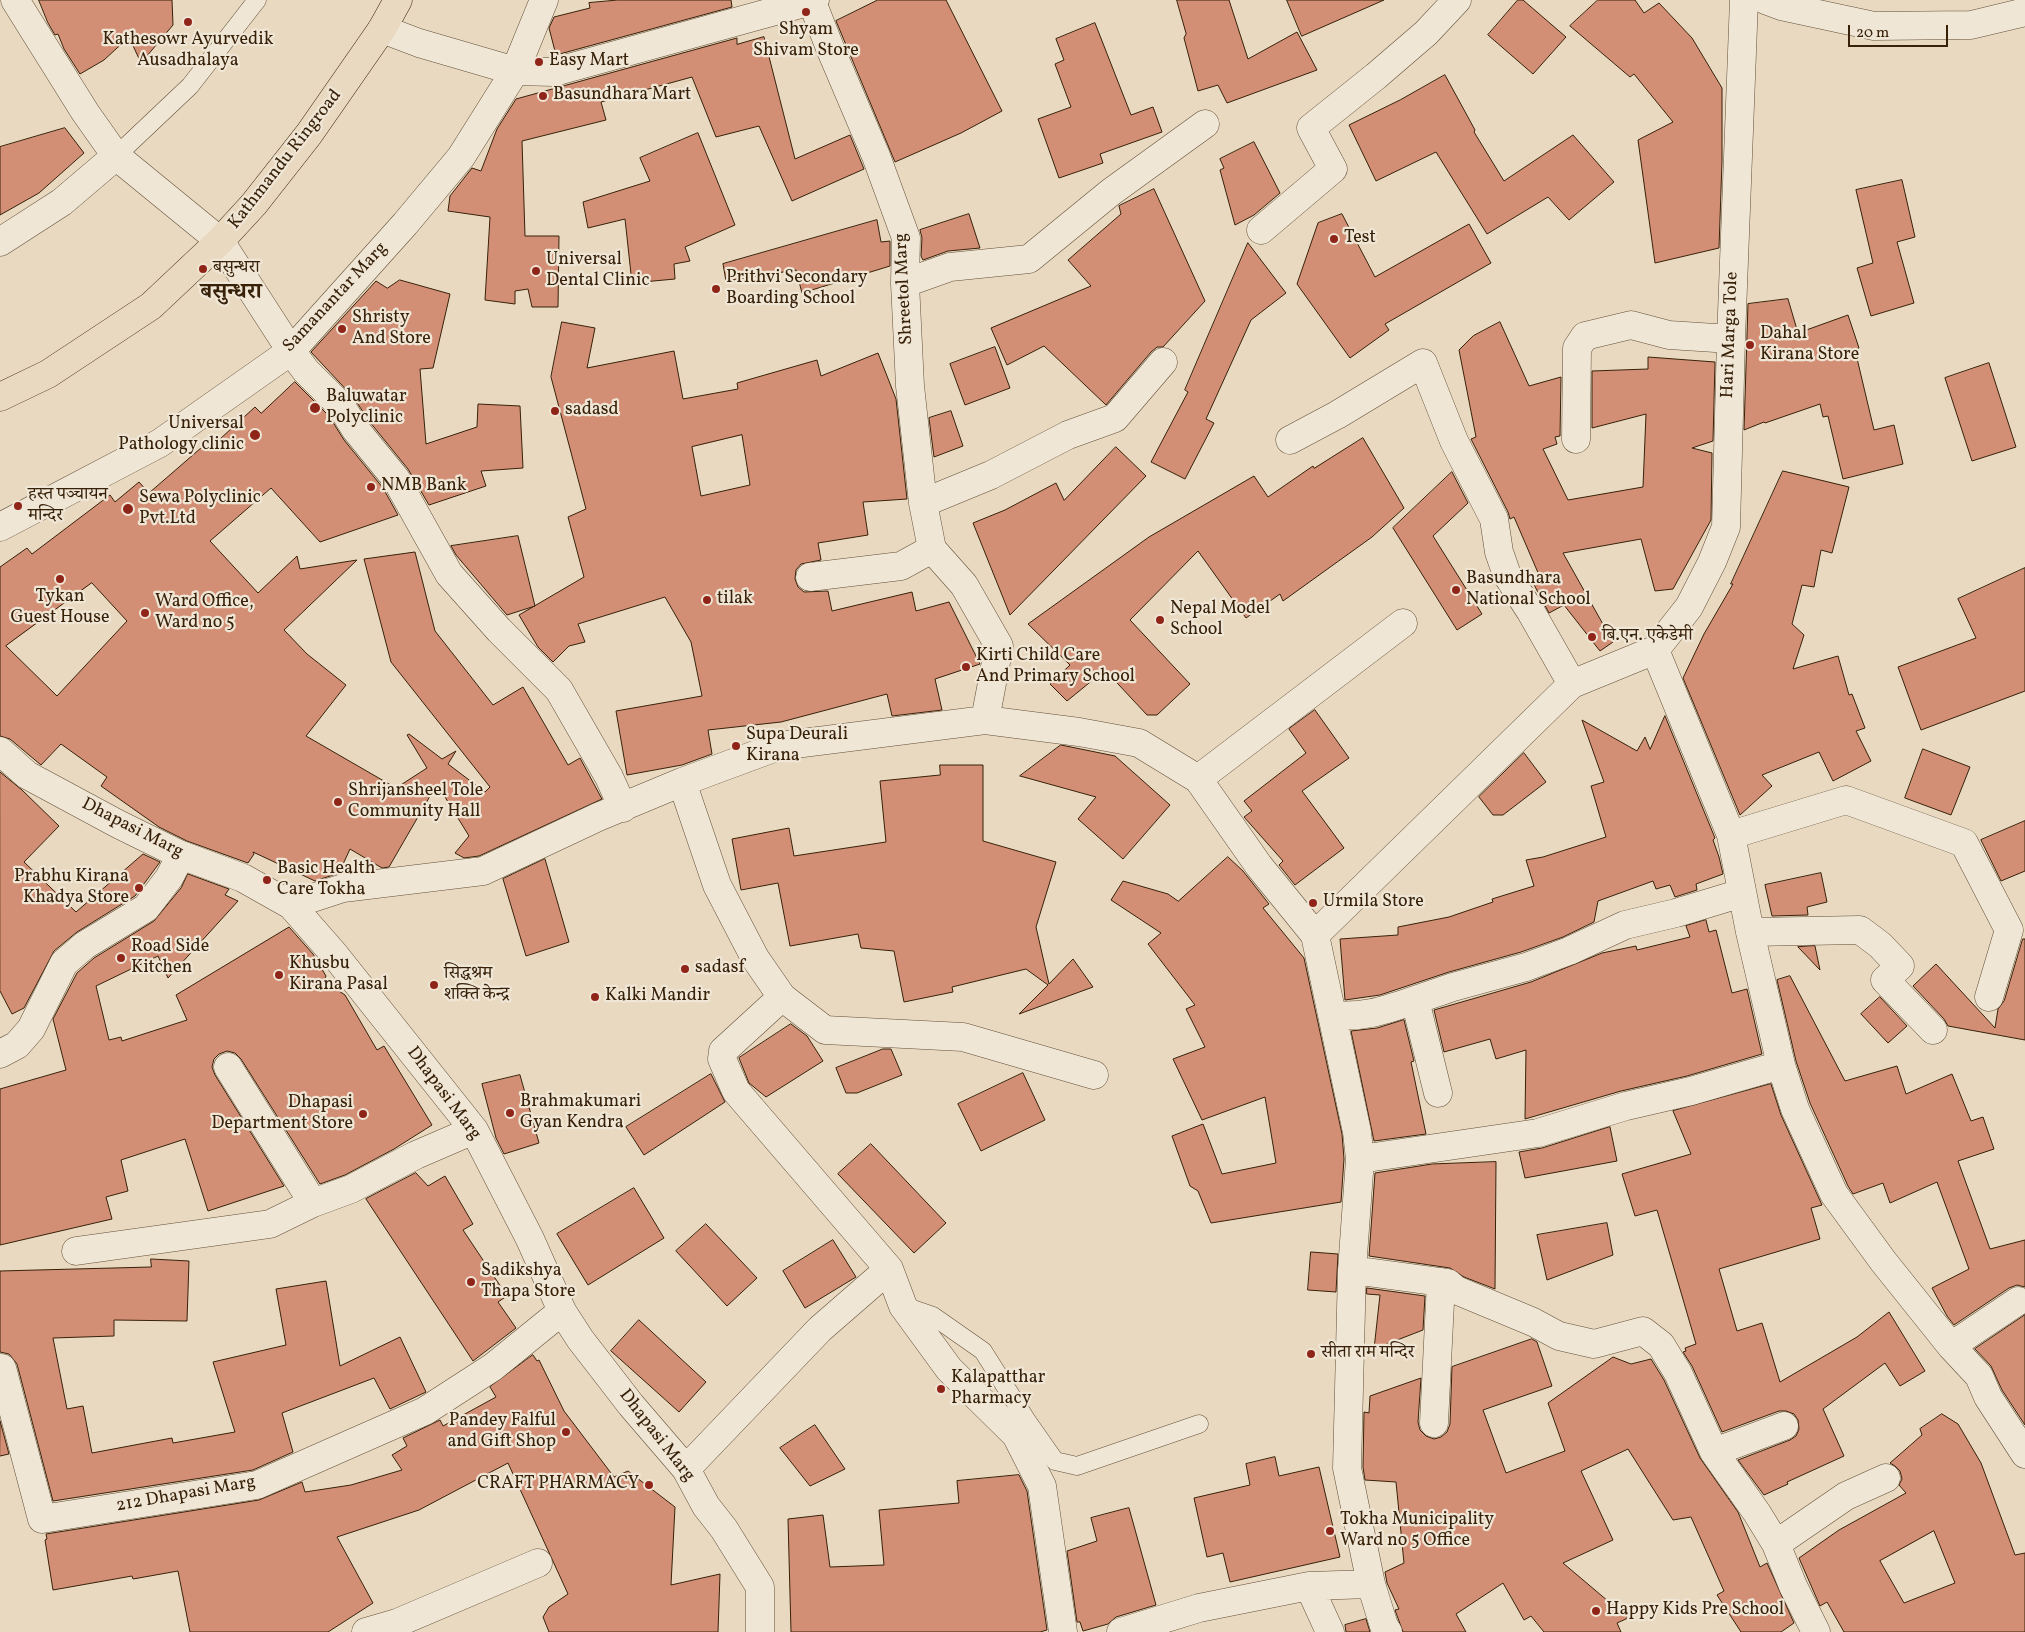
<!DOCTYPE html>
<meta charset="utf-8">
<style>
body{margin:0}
#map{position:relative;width:2025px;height:1632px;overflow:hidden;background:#e8d9c0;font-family:Vollkorn,serif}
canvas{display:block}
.scale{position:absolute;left:1848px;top:25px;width:100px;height:22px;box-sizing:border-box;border:2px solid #372109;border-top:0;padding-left:6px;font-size:15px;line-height:18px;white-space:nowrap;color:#372109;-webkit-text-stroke:4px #f0e6d6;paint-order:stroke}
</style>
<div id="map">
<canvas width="2025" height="1632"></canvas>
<div class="scale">20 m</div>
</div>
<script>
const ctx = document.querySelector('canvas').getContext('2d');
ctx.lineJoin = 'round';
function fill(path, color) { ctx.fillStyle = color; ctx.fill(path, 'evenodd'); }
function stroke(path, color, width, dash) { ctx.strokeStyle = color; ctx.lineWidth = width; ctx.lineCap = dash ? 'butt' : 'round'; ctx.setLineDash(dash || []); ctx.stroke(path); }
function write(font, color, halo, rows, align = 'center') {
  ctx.font = font + ' Vollkorn,"Noto Serif Devanagari",serif'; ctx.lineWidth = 4.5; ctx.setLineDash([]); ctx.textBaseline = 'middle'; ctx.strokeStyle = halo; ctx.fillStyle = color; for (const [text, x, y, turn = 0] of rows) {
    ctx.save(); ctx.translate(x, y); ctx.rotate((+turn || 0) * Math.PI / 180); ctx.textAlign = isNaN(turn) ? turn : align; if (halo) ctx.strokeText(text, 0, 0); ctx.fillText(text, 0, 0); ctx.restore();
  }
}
const building = new Path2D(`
 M39 0H172L173 25 141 63 129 37 104 60 80 74 64 49 58 34 55 35 48 23Z
 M618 0H731L732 7 556 55 549 28 554 17 590 8 589 3Z
 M878 0H946L1002 111 961 133 895 162 836 21Z
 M1177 0H1229L1248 59 1297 32 1317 70 1227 103 1218 85 1198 91 1184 38 1186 34Z
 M1287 0H1384L1302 36Z
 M1518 0H1523L1566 37 1533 74 1488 35Z
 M1598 0H1635L1644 13 1659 3 1692 38 1722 88V161L1719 248 1655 263 1638 140 1673 122 1634 74 1630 77 1570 26Z
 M1095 23 1131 115 1153 107 1162 132 1100 154 1103 163 1059 178 1038 119 1071 107 1055 64 1064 60 1056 39Z
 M764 37 795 159 850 135 864 169 792 201 759 126 716 137 692 77 601 102 606 120 522 141 525 236H559L558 307H532L528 289 515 291V304L485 300 490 217 448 211 450 196 472 168 481 171 497 129 516 99 737 38V44Z
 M1445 75 1475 130 1474 132 1504 181 1573 135 1614 182 1569 220 1548 197 1487 234 1436 152 1376 181 1349 125 1400 100Z
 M65 128 84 153 39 193 0 215V147Z
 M698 133 735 225 685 247 690 261 674 264 675 279 632 283 625 219 588 228 583 202 650 181 640 158Z
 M1254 142 1280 193 1254 215 1235 225 1220 170 1224 168 1220 159Z
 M1902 180 1915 237 1897 242 1914 303 1871 316 1857 268 1873 263 1856 190Z
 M1154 189 1205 301 1163 347H1157L1151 352 1106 405 1044 346 1007 365 991 328 1091 286 1068 260 1121 214 1119 206Z
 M969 214 980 248 948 251 923 260 921 256 922 238 920 230Z
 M1342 214 1375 277 1469 224 1491 263 1385 324 1389 330 1350 358 1297 284 1318 223Z
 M877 220 881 242 890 241V266L802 293 796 270 726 281 723 264Z
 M1248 243 1286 293 1251 320 1206 419 1214 423 1185 479 1151 462 1188 392 1185 390Z
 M400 280 450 294 433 368 420 369 426 444 477 427 478 404 520 406 523 468 481 471 486 486 429 505 408 469 369 421 354 398 311 352 376 281 387 288Z
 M1788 299 1798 333 1848 315 1859 348 1855 350 1874 430 1894 425 1903 464 1843 479 1828 416 1823 417 1820 404 1765 423 1764 422 1744 430 1748 304Z
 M562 322 595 328 587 368 674 351 683 399 738 389 737 383 817 360 821 376 878 353 896 399 907 499 863 502 868 535 818 543 821 560 801 564 796 570 795 579 798 587 804 592 828 591 832 611 912 592 916 611 949 602 980 664 935 679 942 710 892 716 887 694 781 722 708 730 712 754 682 765 627 775 616 711 702 696 691 642 665 597 578 624 585 642 569 646 553 662 538 647 519 615 584 577 568 517 586 509 551 377ZM742 435 750 485 701 496 692 447Z
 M1500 322 1529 386 1561 377 1560 436 1555 437 1557 444 1543 449 1568 500 1643 487 1646 414 1592 428V371L1648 369V357L1715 362 1713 441 1692 448 1712 453 1711 520 1673 589 1655 591 1641 539 1563 553 1613 642 1600 651 1564 605 1549 613 1531 579 1539 575 1514 517 1510 519 1508 512 1471 439 1476 437 1459 350 1473 336Z
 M995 347 1010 388 965 405 950 364Z
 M1989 363 2016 447 1972 461 1945 378Z
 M295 382 329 416 344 440 383 488 398 515 320 542 271 488 210 541 258 593 297 556 300 569 357 560 284 630 307 654 346 685 306 736 396 788 427 768 407 735 409 734 442 759 456 751 448 764 485 792 490 787 391 662 364 559 415 552 435 631 493 705 523 687 568 765 580 758 602 799 479 856 464 858 455 853 469 836 437 784 389 867 382 868 350 849 339 873 315 881 253 852 254 854 248 863 187 841 159 827 101 786 107 777 61 744 41 765 10 739 0 736V567L27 548 32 554 110 495 115 502 139 482 149 493 216 435 220 439 255 407 261 413ZM92 583 127 621 57 696 6 646Z
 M951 411 963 446 934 457 929 418Z
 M1363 438 1404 508 1372 537 1283 601 1280 594 1246 618 1198 551 1130 620 1190 684 1157 715H1147L1105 670 1067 701 1050 684 1070 665 1028 624 1149 537 1254 476 1268 497 1313 466 1314 468Z
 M1116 447 1146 476 1010 615 973 523 1005 510 1056 483 1064 500Z
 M1783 471 1849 487 1832 553 1821 550 1814 587 1802 585 1792 624 1804 635 1793 669 1838 656 1849 695 1852 694 1865 728 1856 731 1871 761 1833 781 1819 752 1762 775 1772 786 1740 815 1683 678 1704 634 1733 584H1731Z
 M1452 472 1468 503 1433 536 1482 614 1457 630 1393 528Z
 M518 536 535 606 507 615 456 555 451 546Z
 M2025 568V691L1921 730 1898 667 1976 638 1958 599Z
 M1315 710 1349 758 1302 791 1344 848 1295 885 1279 865 1283 861 1244 817 1252 811 1244 801 1306 753 1289 729Z
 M1665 716 1715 838 1713 840 1719 857 1723 874 1696 884 1697 890 1675 897 1670 885 1656 889 1653 881 1598 901 1594 922 1563 937 1521 952 1449 972 1380 995 1345 1000 1340 939 1398 935V927L1449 917 1493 902 1492 899 1534 886 1526 860 1543 857 1606 837 1591 786 1604 782 1582 720 1637 751 1645 737 1650 749Z
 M1061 745 1115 756 1170 805 1123 859 1078 819 1096 797 1020 776Z
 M1923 749 1970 767 1951 815 1905 798Z
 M1524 753 1546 782 1503 815H1493L1479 797Z
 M940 765H983V841L1056 862 1036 927 1049 984 1073 959 1093 987 1019 1014 1048 985 1026 969 952 987 953 992 904 1002 894 951 861 948 858 934 790 946 778 883 741 890 732 839 789 828 794 856 886 842 880 781 940 775Z
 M0 772 22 790 59 826 24 862 76 912 143 854 160 862 135 896 77 932 54 951 24 1008 12 1014 0 991Z
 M2025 821V871L2001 881 1981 840Z
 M1228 857 1243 871 1269 904 1263 908 1304 958 1342 1134 1344 1159 1341 1202 1211 1223 1198 1191 1190 1186 1172 1136 1203 1124 1222 1174 1276 1163 1265 1097 1202 1120 1173 1059 1205 1047 1186 1009 1195 1005 1148 944 1161 933 1111 900 1123 881 1168 894 1178 901Z
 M545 859 569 942 526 956 503 879Z
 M1821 873 1827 902 1807 907 1808 915 1772 916 1765 885Z
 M188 874 229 889 225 895 238 901 168 978 158 956 96 986 109 1040 121 1037 122 1041 187 1020 176 995 289 927 313 954 326 976 324 981 345 995 377 1050 384 1046 432 1125 394 1149 345 1175 320 1184 241 1059 235 1053 227 1051 219 1054 214 1059 212 1067 215 1075 284 1186 208 1211 185 1139 121 1160 128 1191 106 1197 112 1219 0 1245V1089L66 1070 53 1019 77 973 94 958 154 921 181 888Z
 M1706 920 1709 932 1716 930 1732 993 1747 989 1762 1054 1687 1076 1621 1091 1525 1119 1526 1050 1496 1059 1490 1039 1444 1052 1434 1010 1531 982 1602 953 1636 946 1637 950 1690 937 1686 926Z
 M2023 939H2025V1040L1948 1026 1944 1019 1913 986 1936 964 1995 1028 1998 1009 2004 1001Z
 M1815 946 1820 970 1798 947Z
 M1790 976 1845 1081 1897 1066 1906 1094 1952 1074 1971 1121 1983 1117 1994 1149 1958 1161 1990 1249 2025 1240V1287L2017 1285 2009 1288 1954 1325 1947 1316 1932 1288 1969 1269 1937 1182 1890 1203 1883 1183 1853 1194 1848 1186 1810 1103 1796 1061 1777 980Z
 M1880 997 1907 1026 1888 1043 1861 1014Z
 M1404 1020 1414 1061 1411 1062 1426 1134 1374 1141 1351 1031 1377 1028Z
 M791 1024 807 1036 823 1061 766 1097 749 1083 739 1058Z
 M883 1049H891L902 1075 857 1093H846L836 1068Z
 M1023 1073 1045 1120 981 1151 958 1104Z
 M711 1074 725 1102 644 1155 626 1127Z
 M520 1075 539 1143 504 1154 496 1138 482 1084Z
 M1771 1084 1781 1115 1822 1205 1811 1208 1820 1239 1719 1269 1737 1331 1762 1323 1780 1382 1857 1337 1889 1312 1925 1371 1900 1386 1885 1363 1823 1409 1844 1456 1787 1482 1788 1484 1764 1495 1738 1460 1790 1440 1796 1436 1799 1429 1798 1420 1794 1414 1786 1411H1779L1722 1432 1692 1366 1683 1352 1686 1351 1685 1348 1696 1344 1657 1210 1635 1216 1622 1174 1691 1154 1673 1111Z
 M1610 1127 1617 1161 1525 1178 1519 1152 1542 1148Z
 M871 1144 946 1223 914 1253 838 1174Z
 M1496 1162 1495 1289 1464 1277 1450 1268 1369 1256 1375 1173 1432 1164Z
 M416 1173 428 1186 445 1176 473 1224 463 1230 507 1296 498 1302 516 1328 473 1361 366 1199Z
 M634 1188 664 1238 588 1285 557 1234Z
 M1607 1223 1613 1255 1547 1280 1537 1235Z
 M706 1224 757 1278 727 1306 676 1251Z
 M833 1240 856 1277 805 1308 783 1271Z
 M1311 1252 1338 1254 1336 1292 1308 1290Z
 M151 1259 189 1261 187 1321 114 1320V1336L53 1338 67 1409 83 1406 92 1453 172 1438 173 1443 235 1432 213 1362 286 1345 276 1289 326 1281 340 1366 400 1337 426 1392 390 1409 374 1378 282 1413 293 1452 253 1470 53 1501 17 1364 9 1354 0 1352V1271L151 1267Z
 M1367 1288 1425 1296 1423 1330 1374 1349 1380 1295 1367 1294Z
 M2025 1315V1425L2002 1390 1991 1366 1975 1349Z
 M639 1320 706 1382 679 1412 611 1351Z
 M1532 1339 1537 1342 1552 1386 1483 1410 1506 1473 1565 1451 1548 1403 1613 1357 1631 1364 1651 1359 1664 1380 1700 1458 1738 1512 1760 1567 1767 1563 1794 1623 1781 1632H1741L1717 1595 1724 1591 1691 1517 1673 1520 1628 1449 1581 1471 1613 1540 1563 1563 1628 1618 1617 1623 1621 1632H1544L1531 1616 1524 1620 1503 1583 1456 1614 1466 1632H1403L1395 1610 1399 1609 1387 1583 1385 1572 1404 1563 1396 1482 1365 1480 1363 1467 1364 1412 1369 1413 1370 1396 1421 1378 1418 1422 1420 1430 1426 1436 1434 1439 1441 1437 1447 1432 1450 1424 1452 1367Z
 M533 1355 537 1361 539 1360 564 1411 614 1477 628 1471 675 1507 671 1585 720 1574 718 1632H549L543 1617 549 1607 568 1594 508 1463 419 1510 337 1537 373 1603 328 1632H190L178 1571 133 1579 132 1576 53 1590 45 1540 47 1539 46 1534 259 1500 302 1482 305 1492 351 1485 402 1470 392 1455 407 1446 403 1438 440 1420 443 1426 496 1397 490 1387Z
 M1942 1414 1958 1424 1981 1463 2015 1555 2025 1553V1632H1844L1827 1602 1820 1606 1799 1558 1839 1530 1906 1493 1899 1485 1902 1479 1900 1471 1895 1466 1890 1463 1922 1435 1920 1429ZM1934 1531 1955 1583 1904 1603 1880 1561Z
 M0 1421 9 1454 0 1456Z
 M815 1425 845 1469 810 1486 780 1448Z
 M1275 1457 1279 1476 1319 1467 1340 1557 1230 1582 1223 1553 1207 1557 1194 1498 1250 1485 1246 1464Z
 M1019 1475 1027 1491 1047 1630 1040 1632H791L788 1519 823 1515 830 1567 884 1565 879 1510 959 1503 957 1481Z
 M1129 1508 1156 1605 1116 1617 1108 1624 1083 1631 1080 1622H1077L1067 1551 1097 1541 1091 1518Z
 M1366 1619 1370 1632H1346L1345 1625Z`);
const service = new Path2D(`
 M116 156 190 86 257 0
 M904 1306 933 1316 983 1351 1027 1421 1055 1461 1077 1466 1199 1424`);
const minor = new Path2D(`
 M15 0 85 112 116 156
 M812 2 830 48 876 156 906 238 905 283 910 386 923 503 932 549 964 585 999 646 985 720
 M1261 230 1333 169 1311 128 1376 76 1426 33 1457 0
 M0 242 62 202 116 156 220 241 291 351 306 371 341 406 356 430 396 479 449 574 499 630 559 690 609 777 623 808
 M905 283 950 267 1029 259 1111 192 1205 124
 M1576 439 1577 348 1585 336 1631 325 1669 335 1731 339
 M1290 440 1337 415 1423 363 1454 441 1494 519 1499 552 1507 575 1531 612 1572 684 1655 650 1689 607 1712 562 1726 527 1731 339 1744 0
 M923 503 991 475 1068 435 1115 418 1163 362
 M0 527 160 443 291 351 405 224 461 157 515 71 544 0
 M810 577 901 566 932 549
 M1655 650 1731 835 1750 932 1781 1065 1795 1109 1834 1194 1883 1261 1951 1346 1979 1376 1988 1397 2025 1454
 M0 751 27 775 118 824 181 855 243 878 291 905 334 954 474 1130 530 1239 562 1311 580 1339 631 1405 686 1469 706 1506 724 1529 760 1587V1632
 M1198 779 1403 623
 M682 782 717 885 755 958 782 997 825 1030 963 1037 1094 1075
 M1731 835 1846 800 1964 843 2009 930 1989 997
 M291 905 343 888 483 871 598 817 682 782 779 746 985 720 1079 732 1139 743 1198 779 1259 866 1315 935 1357 1132 1360 1159 1352 1270 1347 1468 1371 1584 1384 1626 1388 1632
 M1750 932 1860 930 1880 945 1900 966 1885 980 1933 1030
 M1315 935 1572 684
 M782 997 723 1051 722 1059 736 1091 889 1269 903 1306 949 1369 1016 1435 1042 1486 1063 1632
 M1332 1015C1364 1018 1385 1010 1415 1000
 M0 1054 17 1045 31 1029 64 963 85 945 146 908 169 878 181 855
 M228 1067 313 1203
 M1438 1093 1415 1000 1453 987 1526 967 1569 951 1625 925 1676 913 1742 893
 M1360 1159 1538 1133 1626 1106 1691 1091 1781 1065
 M76 1251 270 1224 313 1203 351 1189 416 1155 474 1130
 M1352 1270 1448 1283 1456 1290 1533 1322 1559 1336 1594 1344 1643 1331 1661 1345 1678 1373 1714 1452 1784 1426
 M1951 1346 2018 1301
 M0 1368H2L42 1519 257 1485 425 1411 493 1367 562 1311
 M1434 1423 1441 1282
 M1714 1452 1757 1513 1776 1544 1846 1496 1886 1478
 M686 1469 820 1329 889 1269
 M1776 1544 1793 1586 1816 1632
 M1309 1586 1330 1632
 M366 1632 397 1623 538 1563
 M1121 1632 1199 1608 1309 1586 1371 1584`);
const tertiary = new Path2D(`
 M1765 0 1781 6 1874 26 1971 25 2025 12
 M382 29 419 43 515 71 554 72 815 0`);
const trunk = new Path2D(`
 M0 397 48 374 151 306 220 241 254 204 309 134 382 29 398 0`);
const markers = [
 [806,12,5,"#8f2418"],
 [188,22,5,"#8f2418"],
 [539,62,5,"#8f2418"],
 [543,96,5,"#8f2418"],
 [1334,239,5,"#8f2418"],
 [203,269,5,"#8f2418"],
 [536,271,5,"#8f2418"],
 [716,289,5,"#8f2418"],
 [342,329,5,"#8f2418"],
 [1750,345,5,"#8f2418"],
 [315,408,6,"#8f2418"],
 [555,411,5,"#8f2418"],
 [255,435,6,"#8f2418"],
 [371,487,5,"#8f2418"],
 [18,506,5,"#8f2418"],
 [128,509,6,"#8f2418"],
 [60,579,5,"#8f2418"],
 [1456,590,5,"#8f2418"],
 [707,600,5,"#8f2418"],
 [145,613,5,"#8f2418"],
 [1160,620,5,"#8f2418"],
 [1592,637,5,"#8f2418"],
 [966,667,5,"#8f2418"],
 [736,746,5,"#8f2418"],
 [338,802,5,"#8f2418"],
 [267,880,5,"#8f2418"],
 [139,888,5,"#8f2418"],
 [1313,903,5,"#8f2418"],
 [121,958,5,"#8f2418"],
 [685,969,5,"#8f2418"],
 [279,975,5,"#8f2418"],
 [434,985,5,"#8f2418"],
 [595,997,5,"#8f2418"],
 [510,1113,5,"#8f2418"],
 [363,1114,5,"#8f2418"],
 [471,1282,5,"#8f2418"],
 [1311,1354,5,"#8f2418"],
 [941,1389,5,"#8f2418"],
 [566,1432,5,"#8f2418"],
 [649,1485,5,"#8f2418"],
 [1330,1531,5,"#8f2418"],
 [1596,1611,5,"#8f2418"]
];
const poiNames = [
 ["Shyam",806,31,"center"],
 ["Shivam Store",806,52,"center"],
 ["Kathesowr Ayurvedik",188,41,"center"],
 ["Ausadhalaya",188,62,"center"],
 ["Easy Mart",549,62],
 ["Basundhara Mart",553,96],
 ["Test",1344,239],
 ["Universal",546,261],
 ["Dental Clinic",546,282],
 ["बसुन्धरा",213,269],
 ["Prithvi Secondary",726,279],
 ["Boarding School",726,300],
 ["Shristy",352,319],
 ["And Store",352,340],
 ["Dahal",1760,335],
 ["Kirana Store",1760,356],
 ["Baluwatar",326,398],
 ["Polyclinic",326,419],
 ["sadasd",565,411],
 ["Universal",244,425,"right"],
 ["Pathology clinic",244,446,"right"],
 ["NMB Bank",381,487],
 ["हस्त पञ्चायन",28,496],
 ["मन्दिर",28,517],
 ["Sewa Polyclinic",139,499],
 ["Pvt.Ltd",139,520],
 ["Basundhara",1466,580],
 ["National School",1466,601],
 ["Tykan",60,598,"center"],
 ["Guest House",60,619,"center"],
 ["tilak",717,600],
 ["Ward Office,",155,603],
 ["Ward no 5",155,624],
 ["Nepal Model",1170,610],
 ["School",1170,631],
 ["बि.एन. एकेडेमी",1602,637],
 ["Kirti Child Care",976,657],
 ["And Primary School",976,678],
 ["Supa Deurali",746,736],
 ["Kirana",746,757],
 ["Shrijansheel Tole",348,792],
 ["Community Hall",348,813],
 ["Basic Health",277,870],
 ["Care Tokha",277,891],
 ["Prabhu Kirana",129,878,"right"],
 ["Khadya Store",129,899,"right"],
 ["Urmila Store",1323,903],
 ["Road Side",131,948],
 ["Kitchen",131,969],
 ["Khusbu",289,965],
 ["Kirana Pasal",289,986],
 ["sadasf",695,969],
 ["सिद्धश्रम",444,975],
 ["शक्ति केन्द्र",444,996],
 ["Kalki Mandir",605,997],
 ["Brahmakumari",520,1103],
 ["Gyan Kendra",520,1124],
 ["Dhapasi",353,1104,"right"],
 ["Department Store",353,1125,"right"],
 ["Sadikshya",481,1272],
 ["Thapa Store",481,1293],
 ["सीता राम मन्दिर",1321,1354],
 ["Kalapatthar",951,1379],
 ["Pharmacy",951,1400],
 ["Pandey Falful",556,1422,"right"],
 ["and Gift Shop",556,1443,"right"],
 ["CRAFT PHARMACY",639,1485,"right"],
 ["Tokha Municipality",1340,1521],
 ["Ward no 5 Office",1340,1542],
 ["Happy Kids Pre School",1606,1611]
];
const streetNames = [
 ["Kathmandu Ringroad",286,160,-52],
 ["Shreetol Marg",905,289,-93],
 ["Samanantar Marg",336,298,-47],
 ["Hari Marga Tole",1731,335,-88],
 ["Dhapasi Marg",132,829,27],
 ["Dhapasi Marg",443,1094,53],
 ["Dhapasi Marg",656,1436,52],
 ["212 Dhapasi Marg",186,1495,-10]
];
const districtNames = [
 ["बसुन्धरा",231,294]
];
fill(building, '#d38f75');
stroke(building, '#372109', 1);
stroke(service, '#634f37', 19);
stroke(minor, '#634f37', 29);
stroke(tertiary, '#634f37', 29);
stroke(trunk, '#372109', 29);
stroke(service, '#f0e6d6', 18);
stroke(minor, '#f0e6d6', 28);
stroke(tertiary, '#f0e6d6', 28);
stroke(trunk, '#e8d9c0', 28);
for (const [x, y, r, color] of markers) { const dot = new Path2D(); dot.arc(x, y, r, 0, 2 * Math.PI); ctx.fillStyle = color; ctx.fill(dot); stroke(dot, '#f0e6d6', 2); }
write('18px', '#372109', '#f0e6d6', poiNames, 'left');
write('18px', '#372109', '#f0e6d6', streetNames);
write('bold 22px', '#372109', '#f0e6d6', districtNames);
</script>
